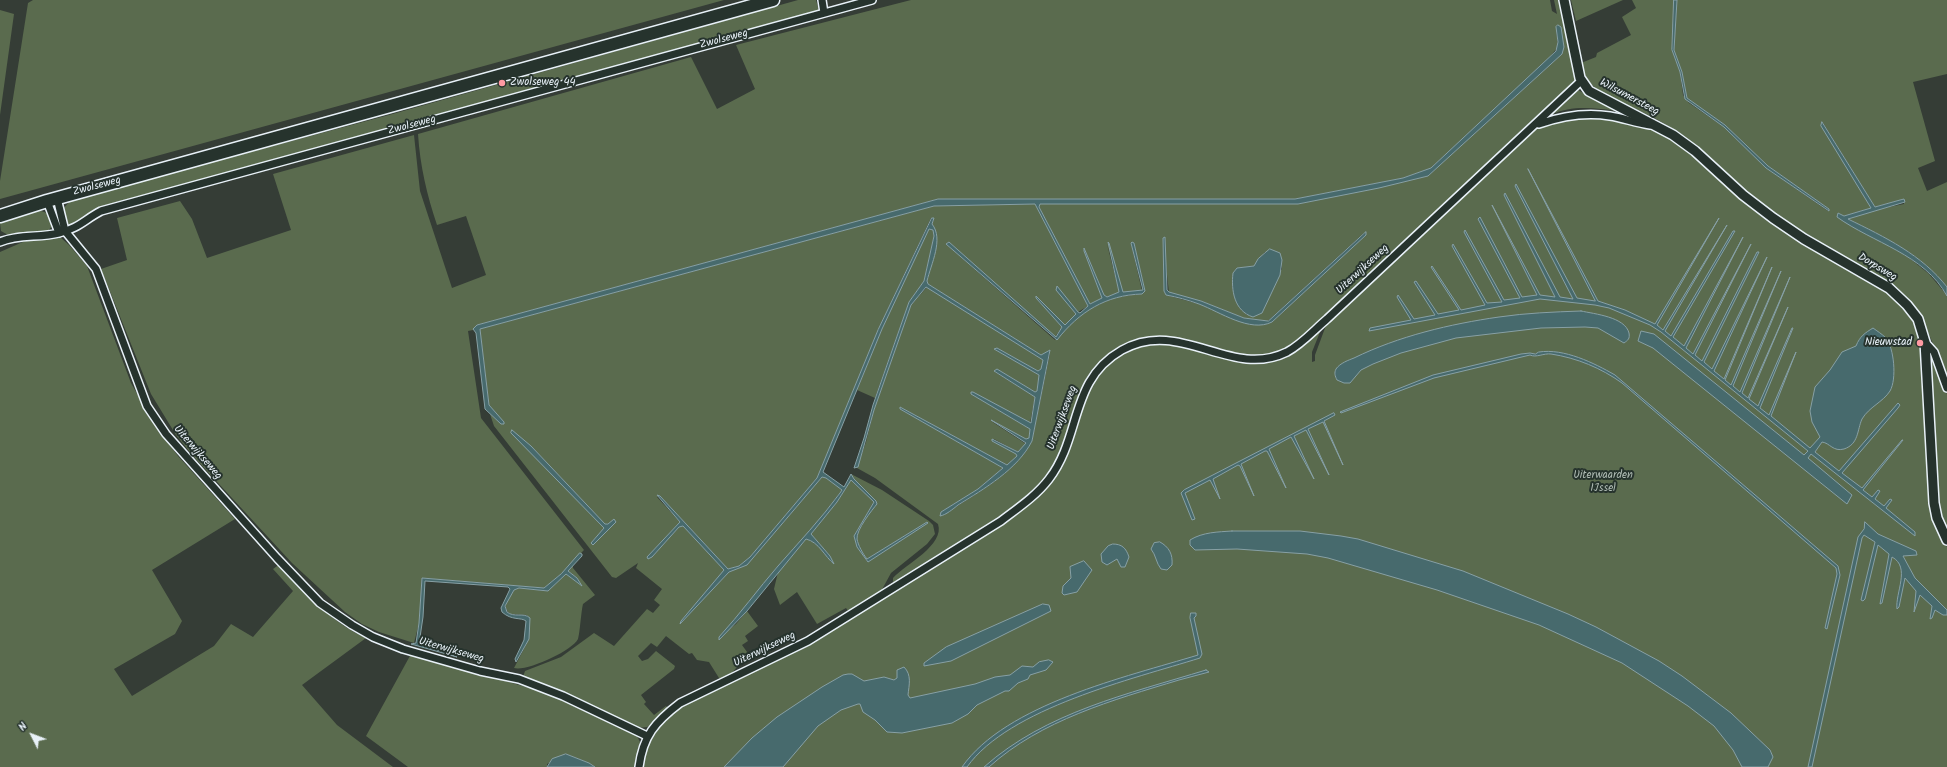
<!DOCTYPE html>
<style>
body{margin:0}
#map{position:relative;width:1947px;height:767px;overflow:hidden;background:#353d36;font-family:Kalam,sans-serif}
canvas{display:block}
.north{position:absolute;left:12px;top:715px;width:40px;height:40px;-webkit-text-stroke:3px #26332d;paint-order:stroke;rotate:312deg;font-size:11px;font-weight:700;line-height:16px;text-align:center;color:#e8f1f8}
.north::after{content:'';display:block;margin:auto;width:14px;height:18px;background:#e8f1f8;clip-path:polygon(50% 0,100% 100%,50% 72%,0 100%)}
</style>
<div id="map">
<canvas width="1947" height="767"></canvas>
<div class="north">N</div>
</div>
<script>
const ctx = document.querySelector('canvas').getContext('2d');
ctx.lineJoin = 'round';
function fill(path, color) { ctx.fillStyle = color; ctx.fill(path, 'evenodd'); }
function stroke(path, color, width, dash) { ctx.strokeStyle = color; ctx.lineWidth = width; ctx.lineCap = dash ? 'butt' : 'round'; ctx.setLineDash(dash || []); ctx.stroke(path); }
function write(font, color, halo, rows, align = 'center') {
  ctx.font = font + ' Kalam,sans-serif'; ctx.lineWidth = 4; ctx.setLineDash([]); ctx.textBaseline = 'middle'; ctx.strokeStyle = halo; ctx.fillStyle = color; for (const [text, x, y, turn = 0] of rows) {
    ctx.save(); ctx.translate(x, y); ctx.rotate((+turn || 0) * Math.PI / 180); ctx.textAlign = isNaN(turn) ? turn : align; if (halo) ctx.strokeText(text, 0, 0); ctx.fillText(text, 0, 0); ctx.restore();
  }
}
const green = new Path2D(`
 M33 0H724L0 199V181L28 3Z
 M798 0H816L819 11 101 207 74 225H69L66 222 62 210 71 200 389 115Z
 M911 0H1550L1552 11 1557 14 1554 0H1562L1576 77 1575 82 1300 341 1288 349 1273 355 1255 357 1145 340 1096 369 1064 450 1048 476 1036 489 1011 511 897 584 893 582V578C906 564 945 545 938 524L875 478 857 468 866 442 874 410 911 305 927 287 1043 360 1041 369 1038 371 997 348 994 349 1039 375 1037 391 1035 392 997 369 995 372 1035 397 1030 423 971 394 1030 429 1029 438 1026 439 991 421 1026 444 1018 452 994 439 993 441 1016 454 1017 456 1007 465 900 407V409L1003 468 978 489 941 512V516C971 497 1016 473 1032 441L1050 353 1049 350 1044 355H1041L928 284 927 281 937 244 932 224 934 219 931 218 878 330 817 478 750 557 739 566 728 569 660 496 657 497 680 522 647 557H652L679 527 683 526 724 570V572L681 621 680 624 729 572 753 558 822 477 826 478 842 490 813 528 777 567 737 617 719 637 736 624 747 611 758 626 745 636 748 641 742 645 750 656C739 662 734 673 724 679L719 678 709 662 697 660 692 653 689 654 666 636 657 647 651 643 638 656 642 661 648 659 656 651 675 666 674 669 641 695 646 702 644 704 654 715 666 706 668 708C659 719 653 730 638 727L583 701 524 679 523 677 525 671 561 657 594 633 614 646 647 609 653 613 660 605 654 600 662 589 636 568 638 563 616 578 612 577 494 426 490 414 501 424H504L489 405 480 329 934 206 1031 204H1035L1038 209 1088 306 1078 312 1057 287V290L1076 314 1065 325 1036 296V298L1062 327 1055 337 949 242 946 244 1055 340C1081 312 1103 296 1142 294L1145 291 1134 243H1131L1142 291 1122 292 1107 244 1119 291 1118 294 1107 297 1104 295 1084 248V251L1102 298 1090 304 1039 207 1040 204H1298L1428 176 1562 54 1556 27 1558 47 1548 59 1431 168 1403 178 1295 199H938L477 325 473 330 468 331 481 418 584 550 561 574 544 588 422 578 419 623 414 643 379 632 362 624 345 612 292 563 195 458 176 435 151 394 101 269 127 260 117 218 180 201 192 219 207 258 291 230 273 174 414 135 420 191 452 288 486 275 466 216 437 225C427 195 420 166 418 134L691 57 717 109 755 89 736 45ZM1364 233H1366V235L1272 322 1257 325 1251 324 1199 304 1166 295 1164 291 1163 238 1169 293 1201 301 1244 318 1268 321ZM1265 252 1280 253 1282 269 1247 315C1234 304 1231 290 1233 273L1237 268 1254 266ZM511 431 531 446 605 524 616 522 607 531 591 543 604 528Z
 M1571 0H1623L1576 21Z
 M1632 0H1674L1672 50 1680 72 1683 95 1689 103 1724 127 1766 168 1828 211 1829 209 1768 166 1725 125 1687 98 1682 72 1674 50 1677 0H1947V74L1913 82 1935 161 1918 168 1927 191 1947 182V287C1922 255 1885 237 1848 219L1879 209 1904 204V199L1875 207 1823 123H1821L1871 208 1844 216 1838 213 1837 217 1907 256 1929 274 1945 293 1947 296V379C1934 344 1920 306 1890 283 1844 257 1798 231 1756 199 1732 181 1712 158 1688 139 1675 129 1659 120 1644 113 1621 101 1585 93 1581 63L1596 57 1597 53 1631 35 1622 17 1636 8Z
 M0 10 14 14 0 115Z
 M1578 90 1617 111C1595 108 1571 105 1551 115L1574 92Z
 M1596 117 1639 125 1663 133 1683 146 1736 194 1885 290C1906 306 1915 320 1922 345L1929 499 1935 525 1947 547V767H641L646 744 662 722 681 705 799 649 1004 519 1055 471 1086 390 1109 361 1130 349 1155 342 1267 360 1320 332 1312 352V362L1315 361V355L1328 320 1528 135C1554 117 1567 118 1596 117Z
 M36 210C46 211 52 215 52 226L48 231 8 235 1 231 0 223Z
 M928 229 933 230 934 236 924 281 909 302 875 398 857 390 882 329Z
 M60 237 69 245 87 266 131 383 154 424 178 456 235 519 152 570 182 621 175 634 114 669 132 696 214 646 231 624 253 637 293 591 273 569 280 564C306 592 330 622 366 638L302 685 337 725 393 767H0V252L32 238Z
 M1930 352 1933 354 1947 394V531L1943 524 1937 496Z
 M851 474 882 490 929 521 933 525 935 534 927 544 891 573 879 595 849 612 846 608 817 624 797 592 780 605 774 589 778 572 806 539C817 541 826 555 832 563L830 556 811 534 837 502 851 480 874 502 855 534 861 552 867 561 927 522 867 559C863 554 858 545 857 539 856 530 871 510 877 503 870 492 857 485 851 474Z
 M573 565V568L595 595 583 604C581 612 580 633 578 639 572 651 526 672 514 668L527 643V615L510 614C501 606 509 598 514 590L519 588 548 591 566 574 582 586 577 578 568 571Z
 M411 654 547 693 587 709 636 734 640 742 637 767H595L589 763 566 754 547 764V767H408L366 736Z`);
const water = new Path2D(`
 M1674 0H1677L1674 50 1682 72 1687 98 1725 125 1768 166 1829 209V211L1766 168 1724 127 1685 99 1680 72 1672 50Z
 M1558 25 1561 27 1564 47 1562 54 1428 176 1379 188 1298 204H1040L1039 207 1090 304 1102 298 1084 251V248L1104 295 1107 297 1119 292 1108 242 1109 243 1123 292 1143 290 1131 243 1132 242 1134 243 1145 291 1142 294C1106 295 1079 312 1057 340L946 244 949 242 1056 337 1062 327 1036 298V296L1065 325 1076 314 1056 290 1057 286 1078 312 1080 313 1088 306 1035 204 934 206 480 329 489 405 504 422V424H501L485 409 476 333 473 329 477 325 938 199H1295L1403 178 1431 168 1556 51 1558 42 1556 27Z
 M1822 122 1875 207 1900 200 1904 199 1905 202 1848 219C1885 237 1922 255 1947 287V296C1924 254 1873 243 1837 217L1838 213 1844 216 1871 208 1821 126Z
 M1528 169 1598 301 1625 310 1655 324 1719 218 1657 325 1663 330 1727 225 1665 331 1671 336 1733 231H1735L1673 337 1684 346 1743 237 1686 348 1693 354 1751 244 1695 355 1702 361 1757 252H1759L1704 362 1712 369 1767 257 1714 371 1724 379 1772 267 1725 380 1731 385 1781 271 1733 386 1740 392 1790 277 1742 393 1748 398 1788 307 1749 399 1758 406 1792 328H1793L1760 408 1769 415 1796 352 1771 416 1810 448 1820 437 1812 422 1810 411 1815 387 1830 370 1842 352 1856 346C1860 336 1865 333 1873 328 1877 331 1882 334 1886 338 1894 348 1897 379 1890 391 1883 402 1869 407 1862 419 1857 430 1859 444 1844 449 1833 452 1830 443 1822 442L1815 452 1839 471 1898 403 1900 405 1898 408 1842 473 1862 488 1902 440H1903L1863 490 1872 497 1878 490 1880 491 1875 499 1884 506 1890 499 1892 500 1886 508 1915 532V536L1811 454 1808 458 1852 495 1847 504 1653 348 1638 341 1641 331 1654 334 1804 455 1808 451 1661 332 1650 325 1609 308 1595 305 1540 299 1369 331 1370 328 1411 320 1397 297 1398 295 1414 319 1435 315 1414 282 1416 281 1438 314 1459 310 1431 267 1432 266 1461 310 1485 305 1452 246 1453 244 1487 303 1502 302 1464 232 1465 230 1504 300 1520 298 1478 219 1480 217 1522 297 1537 295 1492 205 1540 295 1555 297 1504 195 1505 193 1560 297 1573 299 1515 186 1516 184 1577 298 1595 301Z
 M932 218H934L932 224C944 239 931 264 927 281L928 284 1041 355 1050 350 1032 441C1018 469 984 489 958 505 953 509 946 515 940 516L941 512 978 489 1003 468 900 409V407L1007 465 1017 456 1016 454 992 441V439L1018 452 1026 443 991 420 1026 439 1029 438 1030 429 971 394V392H973L1031 423 1035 397 994 371 997 369 1035 392 1037 391 1039 375 994 349 997 348 1038 371 1041 369 1043 360 926 287 911 305 874 410 858 467 854 468 864 438 873 405 909 302 924 281 934 236 933 230 929 229 882 329 823 472 844 487 851 474 854 479 876 501 877 504C872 510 856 530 857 539 858 545 863 554 867 559L927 522 928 523 868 562 857 547 854 536 874 502 851 480 837 502 811 534 830 556 834 564C825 557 819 542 806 539L747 611 719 640V637C740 614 758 589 778 566 799 542 821 519 840 493L842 490 826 478 822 477 747 565 729 572 680 624 681 621 724 570 683 526 679 527 652 557 648 559 647 557 680 522 657 495 660 496 728 569 739 566 750 557 817 478 878 330Z
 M1366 232V235L1272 322C1250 333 1220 312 1199 304 1188 300 1177 297 1166 295L1164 291 1163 238 1165 237 1167 290 1169 292 1201 301 1244 318 1268 321Z
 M1270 249 1280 253 1282 260 1280 275 1262 313 1253 317C1234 311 1231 290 1233 273L1237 268 1254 266 1258 259Z
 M1581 311C1595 314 1625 317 1629 333 1630 339 1628 340 1624 343L1598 328 1585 327 1541 328 1456 338 1401 353 1373 364 1361 370 1350 383H1344L1337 380C1335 376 1334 373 1336 369 1340 363 1349 360 1354 358 1399 336 1450 324 1499 317 1526 313 1553 312 1581 311Z
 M1539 352C1564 348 1594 363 1615 375L1838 566 1840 575 1827 629 1825 628 1837 574 1836 568 1622 383C1601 368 1577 358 1551 354 1544 353 1536 358 1530 355L1434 378 1341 413 1340 412 1433 375 1521 354 1530 353 1535 354Z
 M1334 413 1335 415 1324 421 1343 465 1323 422 1308 429 1329 475 1306 430 1294 436 1314 479 1291 437 1269 449 1286 488 1267 451H1265L1241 464 1254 496 1240 466 1238 465 1213 479 1220 499 1210 480 1185 493 1195 519 1192 520 1181 493 1184 490Z
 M512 430 531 446 605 524H608L614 519 616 522 593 545 591 543 604 528 511 433Z
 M1865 522 1878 534 1916 551 1917 555 1903 556 1915 578 1947 610V615H1943L1935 610 1932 618 1930 619 1932 606 1920 595 1914 612 1916 591 1905 578 1899 607 1897 609C1895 593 1911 567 1892 557L1882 603 1880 604 1889 554 1878 545 1865 599 1863 601 1861 600 1875 542 1864 535 1862 538 1812 767H1808L1858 537 1864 529Z
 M1232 531H1300L1341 536 1358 539 1463 571 1568 614 1596 627 1659 661 1682 676 1731 713 1770 750 1773 757 1768 767H1742L1733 750 1714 726 1688 706 1622 663 1539 625 1437 590 1328 558 1307 554 1237 549 1195 550 1190 545V540C1203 532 1218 532 1232 531Z
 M1160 542C1169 547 1173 554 1172 565L1167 570 1161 569C1156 563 1156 555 1151 549L1154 543Z
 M1113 544C1122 544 1126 548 1129 557L1125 567H1121L1117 559 1107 565 1102 562 1101 554 1108 546Z
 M580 553 582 554V556L568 571 577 578 582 586 566 574 548 591 519 588 514 590 505 606 507 612C514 618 524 612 530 618L529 639 516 662 515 659 524 640 526 621C521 617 512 621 502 612L501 608 510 589 508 587 425 581 423 617 419 644 457 657 411 644 416 643 419 623 422 578 544 588 561 574Z
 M1084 561 1092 570 1077 592 1064 595 1062 593 1063 586 1071 578 1070 567Z
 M1043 604 1049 605 1051 611 951 661 924 666V663L946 647Z
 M1191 613H1196V616L1194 618 1202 654 1200 658C1133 679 1009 708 967 767H962C1006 704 1126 677 1198 655L1190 618Z
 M1049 660 1053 662 1046 670 1030 675 1028 679 1018 683 1009 691H1005L977 705 968 714 952 723 902 733 887 732 875 720 863 712 860 704H858L841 710 818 726 783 767H724L752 738 777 717 822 687 843 675 848 674H852L864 681 884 677 894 680 897 678V670L904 667C912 675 909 685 908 695L910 698 975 684 995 677 1010 675 1022 666 1033 667 1039 662Z
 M1206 670 1209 672C1199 675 1189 677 1179 680 1113 700 1041 720 989 767H984C1046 712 1128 694 1206 670Z
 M566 754 589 763 595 767H547L552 759Z`);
const minor = new Path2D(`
 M822 0 824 13
 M1539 124C1562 116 1585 112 1610 116 1623 118 1636 123 1650 125
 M57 198 65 231 96 269 147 406 166 434 277 558 320 603 352 625 373 637 403 649 480 671 519 679 563 696 647 736
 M47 201 59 233
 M0 242C19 234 39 238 59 233 79 228 84 220 101 211L872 0
 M1925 342 1934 352 1947 388
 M639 767C643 736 655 722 680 703L808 641 1001 521C1018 508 1036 496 1049 479 1082 436 1069 380 1122 350 1181 317 1230 380 1287 352 1302 344 1314 330 1327 319L1581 81`);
const tertiary = new Path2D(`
 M1564 0 1580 78 1589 91 1673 135 1695 151 1743 195 1773 218 1804 239 1889 288 1907 305 1918 319 1925 342 1934 503 1937 518 1947 540`);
const primary = new Path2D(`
 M0 216 47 201 773 0`);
const markers = [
 [502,83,4,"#ff9aa2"],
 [1920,343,4,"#ff9aa2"]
];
const streetNames = [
 ["Zwolseweg",724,40,-15],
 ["Wilsumersteeg",1629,98,28],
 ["Zwolseweg",412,126,-15],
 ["Zwolseweg",97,187,-15],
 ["Dorpsweg",1877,268,31],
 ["Uiterwijkseweg",1363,270,-43],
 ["Uiterwijkseweg",1063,418,-70],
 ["Uiterwijkseweg",197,453,49],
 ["Uiterwijkseweg",765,650,-26],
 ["Uiterwijkseweg",451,651,16]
];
const poiNames = [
 ["Zwolseweg 44",510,83],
 ["Nieuwstad",1912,343,"right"]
];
const parkNames = [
 ["Uiterwaarden",1603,476],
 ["IJssel",1603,489]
];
fill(green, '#5a6b4e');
fill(water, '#476a6d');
stroke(water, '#87a0a5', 1);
stroke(minor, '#e8f1f8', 10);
stroke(tertiary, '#e8f1f8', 12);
stroke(primary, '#e8f1f8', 15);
stroke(minor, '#26332d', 7);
stroke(tertiary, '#26332d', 9);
stroke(primary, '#26332d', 12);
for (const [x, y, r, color] of markers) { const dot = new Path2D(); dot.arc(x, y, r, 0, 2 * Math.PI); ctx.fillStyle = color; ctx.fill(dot); stroke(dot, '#26332d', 1.5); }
write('11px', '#e8f1f8', '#26332d', streetNames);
write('11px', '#e8f1f8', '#26332d', poiNames, 'left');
write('11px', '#afbbb4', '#26332d', parkNames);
</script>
